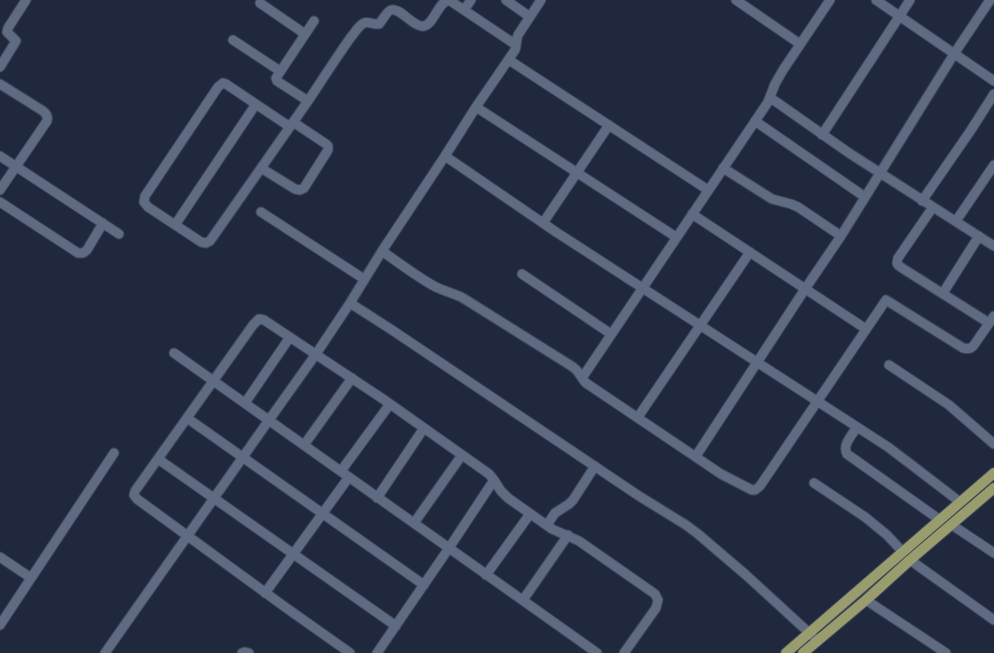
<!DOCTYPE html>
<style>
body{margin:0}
canvas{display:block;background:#1f283d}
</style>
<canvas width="994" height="653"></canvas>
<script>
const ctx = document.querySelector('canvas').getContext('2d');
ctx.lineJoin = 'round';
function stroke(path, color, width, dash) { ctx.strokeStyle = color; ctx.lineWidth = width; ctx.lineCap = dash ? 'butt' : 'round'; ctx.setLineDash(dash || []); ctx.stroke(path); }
const street = new Path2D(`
 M506 0 530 17
 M736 0 800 44
 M876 0 994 81
 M260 3 305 34
 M464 10 471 0
 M233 40 280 71
 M509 60 708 190
 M0 67 16 41 7 32 8 28 26 0
 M0 84 43 111C47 114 48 117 47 121L0 190
 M308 101 277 81 276 78 314 21
 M768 102 775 84 783 70 830 0
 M476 107 676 237
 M755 121 865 197
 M290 127 226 84 223 83 218 87 145 196 144 202 148 207 201 242 206 243 210 241 308 101C322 80 336 58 351 37 355 33 358 26 364 23 368 21 374 25 379 24 382 21 387 11 391 10 400 7 414 28 424 26 434 24 438 2 449 0L516 45
 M822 135 910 0
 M0 156 119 234
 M445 156 476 107 515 50C517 45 516 40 518 35L541 0
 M261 168 295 189 300 190 304 188 328 150V146L326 144 293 122
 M723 168 772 199 791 204 798 207 841 236
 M922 201 971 130 994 94
 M0 202 78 253H83L87 250 103 223
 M933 207 898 258 897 263 898 265 902 268 989 323
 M261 212 364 279
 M692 214 866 329
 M956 221 994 165
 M543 223 609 125
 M175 225 256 104
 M382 251C399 263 416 276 434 286 443 291 453 293 463 298L573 367C580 372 580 377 586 383L721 474 752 490H755L760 486 886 300 963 348C968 349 971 349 974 345L994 316
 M522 274 611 334
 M943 293 979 236
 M174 353 597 653
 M889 365 949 405 994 444
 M582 378 766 105C768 101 771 99 775 101L849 153 994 246
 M245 403 290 337
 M638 417 750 252
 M187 418 424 585
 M857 427C852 435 842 445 847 454L940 520
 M304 445 352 378
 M696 456 805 289 841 236 954 54 990 0
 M158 459 396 626
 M341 471 390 404
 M814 483 865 517 887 535 902 551
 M377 498 424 428
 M414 523 462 455
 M547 525 555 513 569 504 573 500 595 466
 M952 525 994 553
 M0 557 31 578
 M910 560 994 620
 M486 575 530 514
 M265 593 349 477
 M523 600 568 535
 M866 600 946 653
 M0 625 114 453
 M818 641 746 575 698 534 686 525 639 496 392 330 350 303 382 251 445 156 556 232 888 447 913 466 960 502
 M105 653 269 420 316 354 350 303
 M242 653 245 652 249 653
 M350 653 285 607 137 499 134 495 135 491 253 325 259 319 264 320 383 399 489 474 494 480 501 491 508 498 552 529 579 541 655 594 658 600 656 608 624 653
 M377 653 449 548 494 480`);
const primary = new Path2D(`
 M786 653 994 473
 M803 653 866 600 910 560 994 488`);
stroke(street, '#3e4557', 11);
stroke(primary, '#3e4557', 12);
stroke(street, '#5f6a83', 9);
stroke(primary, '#999c6d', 10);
</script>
